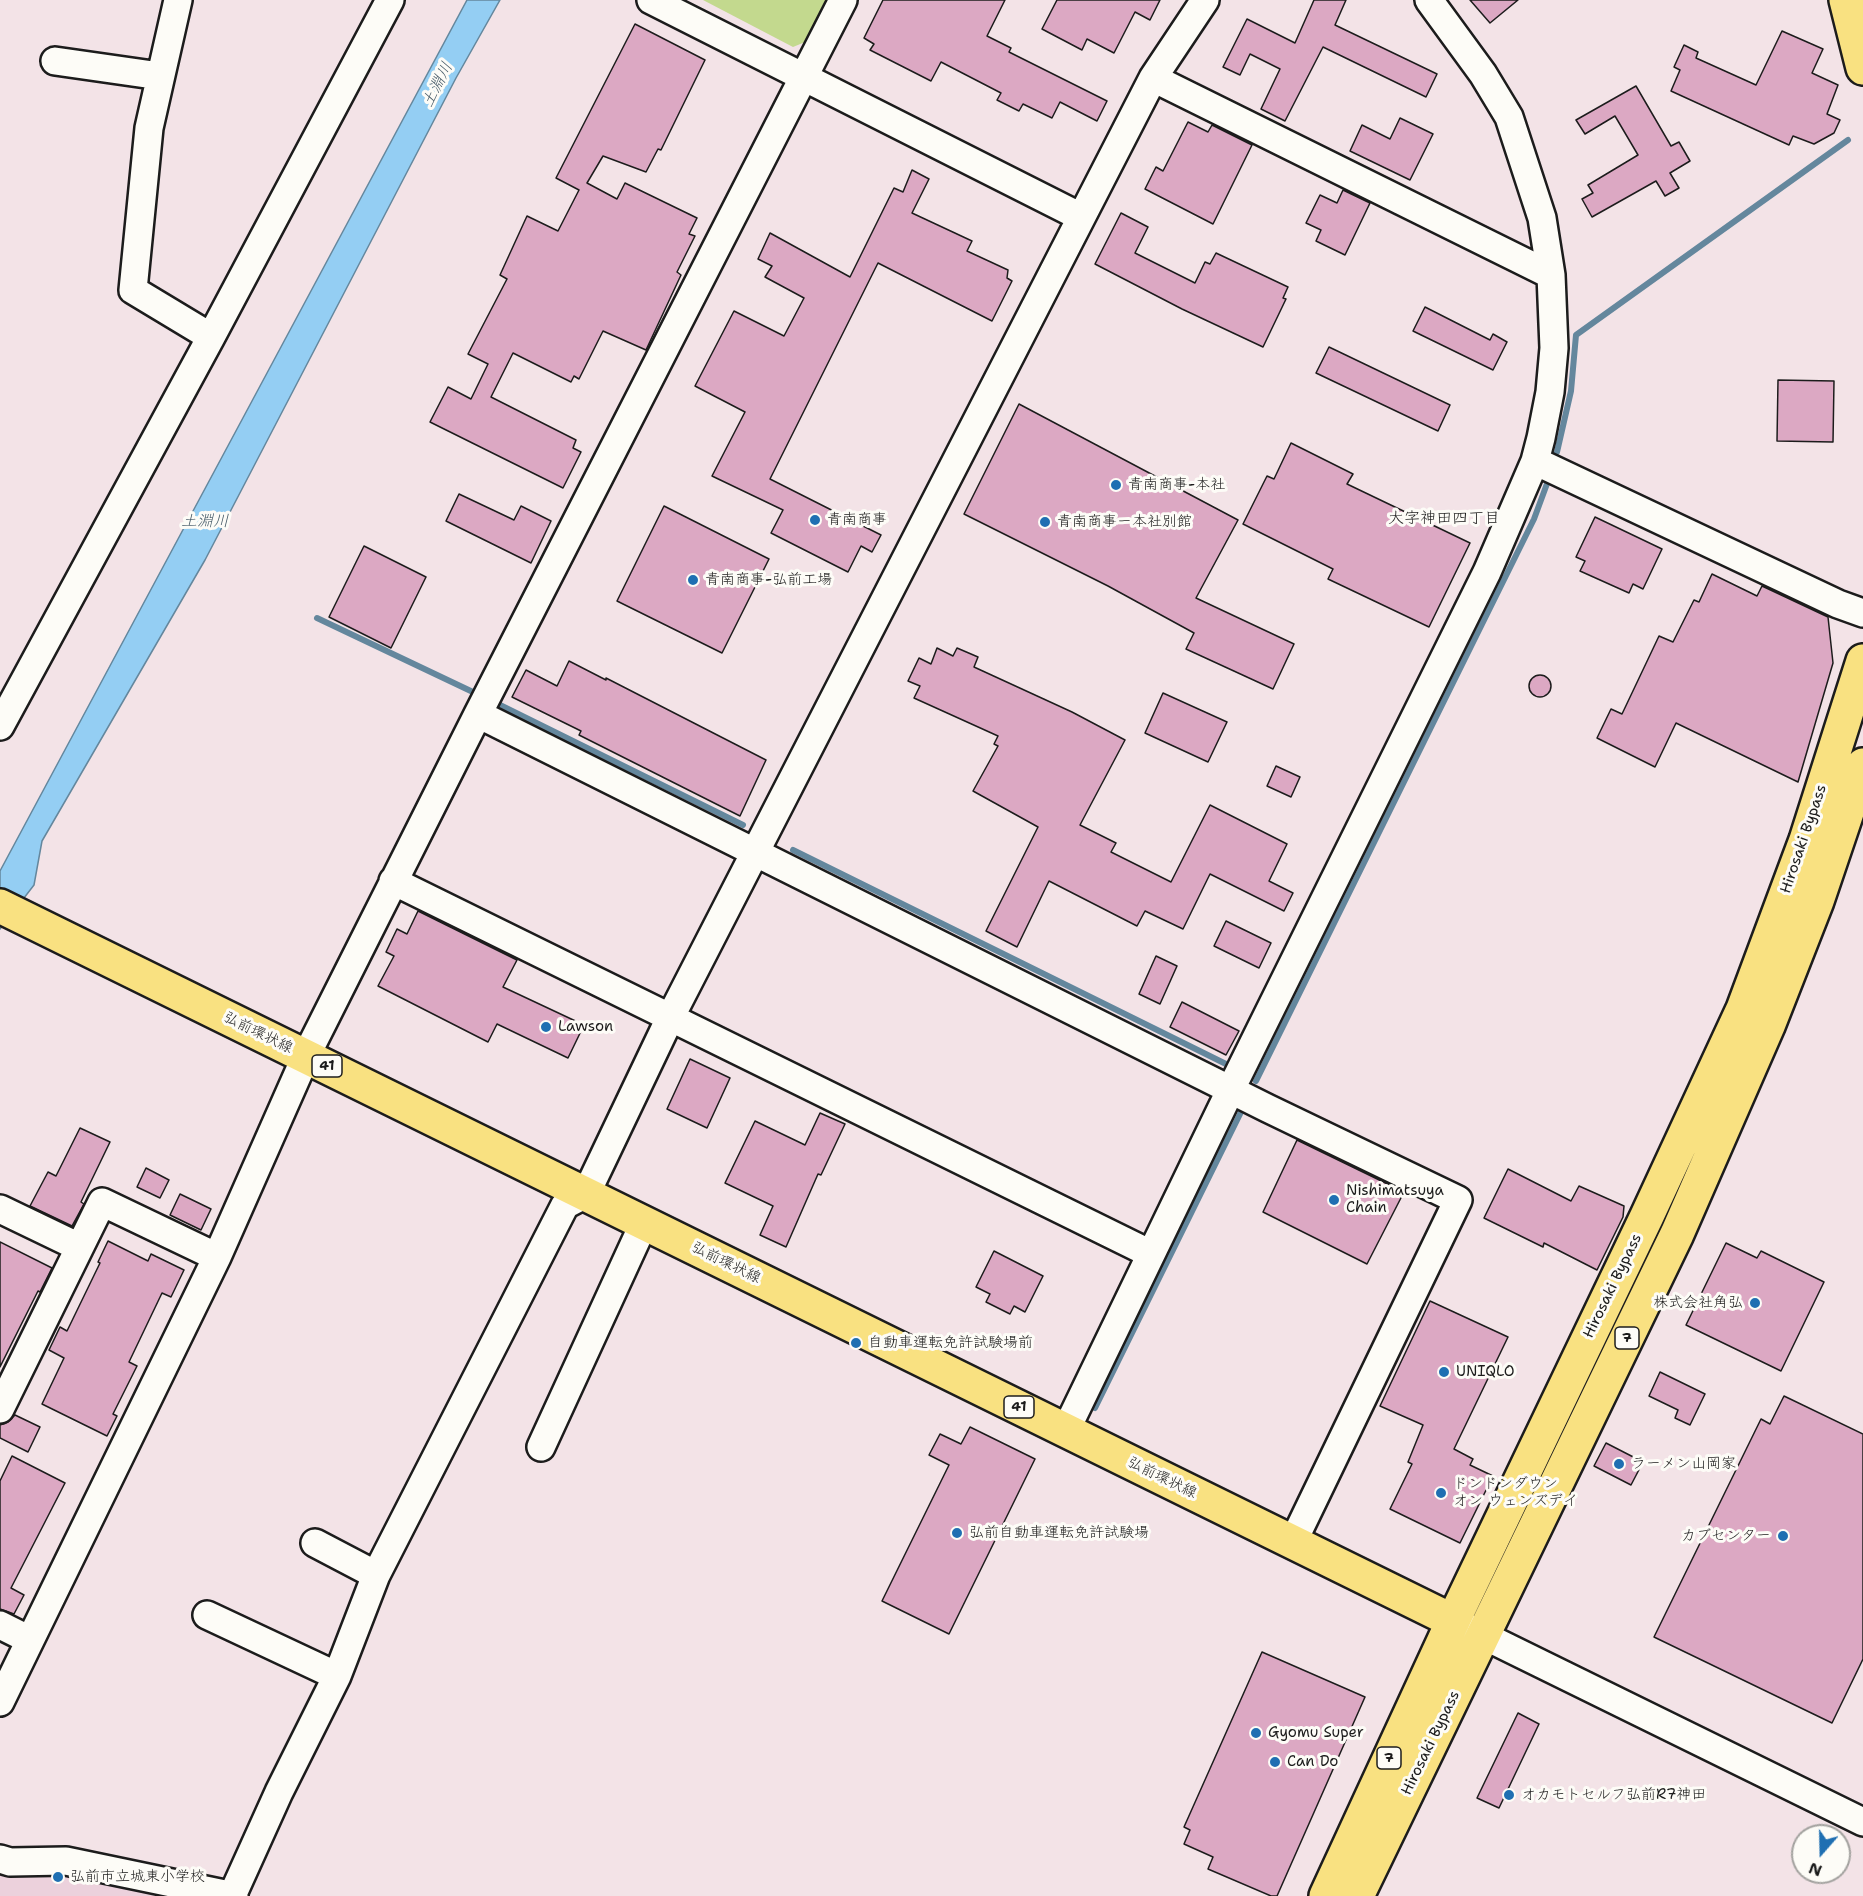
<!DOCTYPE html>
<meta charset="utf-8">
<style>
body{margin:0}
#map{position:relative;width:1863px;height:1896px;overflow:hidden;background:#f3e3e7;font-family:"Shantell Sans",sans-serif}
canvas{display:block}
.north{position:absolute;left:1791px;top:1824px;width:60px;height:60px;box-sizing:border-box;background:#fdfcf7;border:2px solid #a3a29f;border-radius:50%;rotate:200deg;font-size:16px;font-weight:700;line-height:24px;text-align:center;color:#1c1c1c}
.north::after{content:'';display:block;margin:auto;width:21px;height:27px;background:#1f6fb2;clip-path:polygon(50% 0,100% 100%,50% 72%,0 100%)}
</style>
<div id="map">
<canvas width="1863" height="1896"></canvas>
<div class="north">N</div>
</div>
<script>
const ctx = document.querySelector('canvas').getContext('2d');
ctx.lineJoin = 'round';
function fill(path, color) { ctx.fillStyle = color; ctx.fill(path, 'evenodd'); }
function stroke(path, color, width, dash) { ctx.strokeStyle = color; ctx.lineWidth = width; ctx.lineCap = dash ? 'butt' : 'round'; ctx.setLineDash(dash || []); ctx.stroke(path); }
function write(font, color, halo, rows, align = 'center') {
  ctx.font = font + ' "Shantell Sans","Klee One",sans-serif'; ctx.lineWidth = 6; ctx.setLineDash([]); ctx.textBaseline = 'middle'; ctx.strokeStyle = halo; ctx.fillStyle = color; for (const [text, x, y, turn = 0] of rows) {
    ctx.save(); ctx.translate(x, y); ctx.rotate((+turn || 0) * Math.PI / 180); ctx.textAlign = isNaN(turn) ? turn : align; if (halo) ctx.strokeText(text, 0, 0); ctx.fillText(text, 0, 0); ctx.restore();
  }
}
const built = new Path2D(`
 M64 1866 162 1886 159 1896H0V1867Z`);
const green = new Path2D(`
 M703 0H830L810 40 793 47Z`);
const water = new Path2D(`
 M467 0H500L456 78 205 560 42 841 34 885 0 929V871C155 580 312 291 467 0Z`);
const stream = new Path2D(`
 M1557 452 1571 391 1576 335 1848 140
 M317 618 475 693
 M498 704 743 825
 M793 850 1226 1064
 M1256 1081 1534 519 1548 481
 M1095 1408 1242 1110`);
const building = new Path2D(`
 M883 0H1005L987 36 1011 48 1009 52 1107 101 1097 121 1060 102 1052 118 1023 104 1019 111 997 100 1001 93 941 62 931 81 870 50 874 44 864 38Z
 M1057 0H1160L1150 20 1135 12 1114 53 1087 39 1082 50 1042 29Z
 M1314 0H1346L1335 25 1437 74 1426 97 1323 47 1285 121 1261 109 1280 69 1250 54 1240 75 1223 67 1247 19 1295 43Z
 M1470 0H1518L1490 23Z
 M635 24 705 60 661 150 658 149 646 172 603 156 587 183 617 199 625 183 697 218 689 234 695 236 677 272 681 275 646 350 603 331 579 379 574 376 571 382 513 353 491 397 576 440 573 448 581 452 563 488 430 422 448 387 471 399 488 364 468 354 507 279 500 275 527 216 558 231 579 190 556 178Z
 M1782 31 1823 49 1812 73 1838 85 1827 114 1840 120 1834 133 1814 144 1793 136 1789 145 1671 91 1680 70 1674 67 1684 45 1698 52 1696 58 1756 85Z
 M1636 86 1671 146 1679 142 1690 161 1670 173 1679 188 1665 196 1656 181 1592 217 1582 199 1593 193 1588 185 1638 155 1615 116 1585 134 1576 120Z
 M1400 118 1433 134 1410 180 1350 151 1362 125 1390 139Z
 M1188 122 1208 132 1212 125 1252 145 1213 224 1145 189 1156 167 1163 171Z
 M912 170 929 179 912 213 972 241 967 251 1008 270 1007 278 1012 281 992 321 878 263 770 479 881 535 872 552 861 546 848 572 771 533 783 510 712 476 745 412 695 386 734 311 784 336 804 298 765 277 772 266 758 259 770 233 850 277 894 188 903 192Z
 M1343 190 1370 203 1345 255 1316 241 1321 230 1306 223 1320 195 1337 203Z
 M1121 213 1148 227 1135 253 1195 283 1205 262 1210 264 1216 253 1288 287 1283 298 1286 299 1263 347 1182 309 1095 264Z
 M1425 307 1490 340 1493 334 1507 342 1493 370 1413 331Z
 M1329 347 1450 405 1438 431 1316 373Z
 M1778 380 1834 381 1833 442 1777 441Z
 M1019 404 1238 520 1196 598 1294 644 1273 689 1186 649 1194 633 1108 586 964 514Z
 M1291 443 1353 474 1347 484 1470 543 1429 627 1328 579 1333 569 1243 524 1267 476 1274 479Z
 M459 494 514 520 521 506 551 521 531 563 446 521Z
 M664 506 769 559 722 653 617 601Z
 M1595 517 1662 549 1643 589 1633 584 1629 593 1580 571 1585 561 1576 557Z
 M364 546 426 577 391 648 329 617Z
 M1712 574 1757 596 1762 586 1828 617 1833 663 1798 782 1676 723 1655 767 1597 738 1611 709 1622 714 1659 636 1673 642 1694 600 1699 602Z
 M937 648 953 656 957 648 978 657 974 667 1072 712 1125 740 1080 825 1116 843 1111 852 1171 882 1210 805 1287 844 1269 881 1293 893 1284 911 1210 874 1183 929 1145 911 1137 926 1049 881 1017 947 986 931 1038 827 973 791 998 746 994 744 998 736 914 698 920 686 908 681 919 658 931 664Z
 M569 661 606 680V678L766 760 740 816 579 735 581 731 512 697 526 670 557 686Z
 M1529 686a11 11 0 1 1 22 0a11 11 0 1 1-22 0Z
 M1163 693 1227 722 1208 762 1145 733Z
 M1276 766 1300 777 1291 797 1267 786Z
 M418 911 517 960 503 987 584 1025 568 1058 497 1024 488 1042 378 986 394 956 386 952 397 929 407 934Z
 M1226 921 1271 943 1259 968 1214 946Z
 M1156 956 1177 966 1160 1004 1139 994Z
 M1182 1002 1239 1031 1226 1055 1170 1027Z
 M690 1059 730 1078 707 1128 667 1109Z
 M820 1113 845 1124 821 1175 818 1174 786 1247 760 1235 773 1206 725 1183 755 1121 805 1145Z
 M80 1128 110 1142 81 1202 84 1204 72 1226 30 1206 48 1172 56 1176Z
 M1297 1140 1404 1192 1367 1264 1263 1212Z
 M146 1168 169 1180 160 1198 137 1187Z
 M1508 1169 1571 1201 1579 1186 1624 1206 1623 1217 1597 1270 1544 1243 1543 1247 1484 1218Z
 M180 1194 211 1209 201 1230 170 1215Z
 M108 1241 148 1261 151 1254 184 1270 171 1297 162 1293 129 1362 137 1366 113 1414 117 1416 107 1436 42 1404 64 1358 49 1350 60 1327 67 1331 100 1263 98 1262Z
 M0 1242 52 1268 40 1292 38 1291 0 1367Z
 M1726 1243 1757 1258 1761 1251 1824 1282 1781 1371 1686 1325Z
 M994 1251 1043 1276 1025 1312 1014 1306 1010 1314 986 1302 990 1294 976 1287Z
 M1430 1301 1508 1337 1454 1449 1473 1459 1470 1465 1493 1476 1460 1543 1390 1509 1412 1464 1408 1462 1423 1425 1380 1406Z
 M1660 1372 1705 1394 1690 1425 1675 1418 1678 1410 1649 1396Z
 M1784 1396 1863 1434V1659L1832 1723 1654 1637 1761 1419 1770 1424Z
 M15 1415 40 1427 28 1452 0 1438V1425L8 1422Z
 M970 1427 1035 1459 949 1634 882 1601 949 1465 929 1455 940 1434 961 1444Z
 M1606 1443 1643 1462 1631 1485 1594 1466Z
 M12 1456 65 1483 11 1588 24 1595 14 1614 0 1609V1481Z
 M1262 1652 1365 1697 1277 1896H1271L1208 1869 1213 1857 1184 1844 1190 1830 1184 1827Z
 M1518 1713 1539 1724 1499 1808 1477 1798Z`);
const minor = new Path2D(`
 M178 0 149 128 133 290 211 337
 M651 0 1081 217
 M55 61 160 76
 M1153 78 1551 275
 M1535 461 1838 604 1863 613
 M478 714 1267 1108 1458 1200 1293 1542
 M0 726 211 337 390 0
 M393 881 1151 1254
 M0 1209 79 1247
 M0 1409 102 1202 217 1257
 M1066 1430 1231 1089 1487 572 1535 461 1541 438 1550 392 1554 348 1551 275 1542 218 1509 117 1483 74 1429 0
 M541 1447 644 1223
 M315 1543 376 1575
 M207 1615 337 1676
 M0 1625 30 1640
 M1466 1627 1863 1822
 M0 1702 217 1257 306 1056 478 714 843 0
 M0 1859 10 1862 66 1861 234 1896
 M232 1896 279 1792 337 1676 376 1575 565 1205 586 1194 670 1018 1153 78 1205 0`);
const major = new Path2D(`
 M0 906 1453 1621`);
const highway = new Path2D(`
 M1846 0 1863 68
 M1326 1896 1453 1621 1647 1216 1743 1009 1806 840 1863 661
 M1357 1896 1677 1234 1768 1026 1817 901 1863 765`);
const markers = [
 [1116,485,6,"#1f6fb2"],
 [815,520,6,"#1f6fb2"],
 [1045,522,6,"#1f6fb2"],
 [693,580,6,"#1f6fb2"],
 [546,1027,6,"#1f6fb2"],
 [1334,1200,6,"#1f6fb2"],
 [1755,1303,6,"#1f6fb2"],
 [856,1343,6,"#1f6fb2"],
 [1444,1372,6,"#1f6fb2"],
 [1619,1464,6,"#1f6fb2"],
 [1441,1493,6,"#1f6fb2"],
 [957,1533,6,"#1f6fb2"],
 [1783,1536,6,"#1f6fb2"],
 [1256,1733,6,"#1f6fb2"],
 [1275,1762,6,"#1f6fb2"],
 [1509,1795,6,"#1f6fb2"],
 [58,1877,6,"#1f6fb2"]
];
const shields = [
 [327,1066,30],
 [1627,1338,24],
 [1019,1407,30],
 [1389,1758,24]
];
const shieldNames = [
 ["41",327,1066],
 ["7",1627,1338],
 ["41",1019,1407],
 ["7",1389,1758]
];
const poiNames = [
 ["青南商事-本社",1128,485],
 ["青南商事",827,520],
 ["青南商事ー本社別館",1057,522],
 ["青南商事-弘前工場",705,580],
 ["Lawson",558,1027],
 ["Nishimatsuya",1346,1191],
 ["Chain",1346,1208],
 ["株式会社角弘",1743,1303,"right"],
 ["自動車運転免許試験場前",868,1343],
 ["UNIQLO",1456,1372],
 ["ラーメン山岡家",1631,1464],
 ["ドンドンダウン",1453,1484],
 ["オン ウェンズデイ",1453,1501],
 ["弘前自動車運転免許試験場",969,1533],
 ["カブセンター",1771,1536,"right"],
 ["Gyomu Super",1268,1733],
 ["Can Do",1287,1762],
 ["オカモトセルフ弘前R7神田",1521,1795],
 ["弘前市立城東小学校",70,1877]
];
const streetNames = [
 ["Hirosaki Bypass",1804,839,-71],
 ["弘前環状線",258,1033,26],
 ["弘前環状線",726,1263,26],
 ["Hirosaki Bypass",1613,1286,-64],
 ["弘前環状線",1162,1478,26],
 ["Hirosaki Bypass",1431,1743,-64]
];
const waterNames = [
 ["土淵川",438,85,-63],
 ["土淵川",205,522]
];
const neighbourhoodNames = [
 ["大字神田四丁目",1444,519]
];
fill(built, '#ecd1dc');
fill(green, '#c3d98e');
fill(water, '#94cef3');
stroke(water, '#64879d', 1.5);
stroke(stream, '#64879d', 6);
fill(building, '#dca8c3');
stroke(building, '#1c1c1c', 1.5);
stroke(minor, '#1c1c1c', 32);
stroke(major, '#1c1c1c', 38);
stroke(highway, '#1c1c1c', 38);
stroke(minor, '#fdfcf7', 27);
stroke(major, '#f9e181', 33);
stroke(highway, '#f9e181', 33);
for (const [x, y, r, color] of markers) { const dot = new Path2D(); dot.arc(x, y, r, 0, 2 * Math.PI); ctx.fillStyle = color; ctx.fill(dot); stroke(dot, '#fdfcf7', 2); }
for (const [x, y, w] of shields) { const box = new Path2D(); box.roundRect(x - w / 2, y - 11, w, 22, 4.5); ctx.fillStyle = '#fdfcf7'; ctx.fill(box); stroke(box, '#1c1c1c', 1.5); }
write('bold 14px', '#1c1c1c', null, shieldNames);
write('15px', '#1c1c1c', '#fdfcf7', poiNames, 'left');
write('15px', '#1c1c1c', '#fdfcf7', streetNames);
write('italic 16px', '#465a67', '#fdfcf7', waterNames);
write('16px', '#1c1c1c', '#fdfcf7', neighbourhoodNames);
</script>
